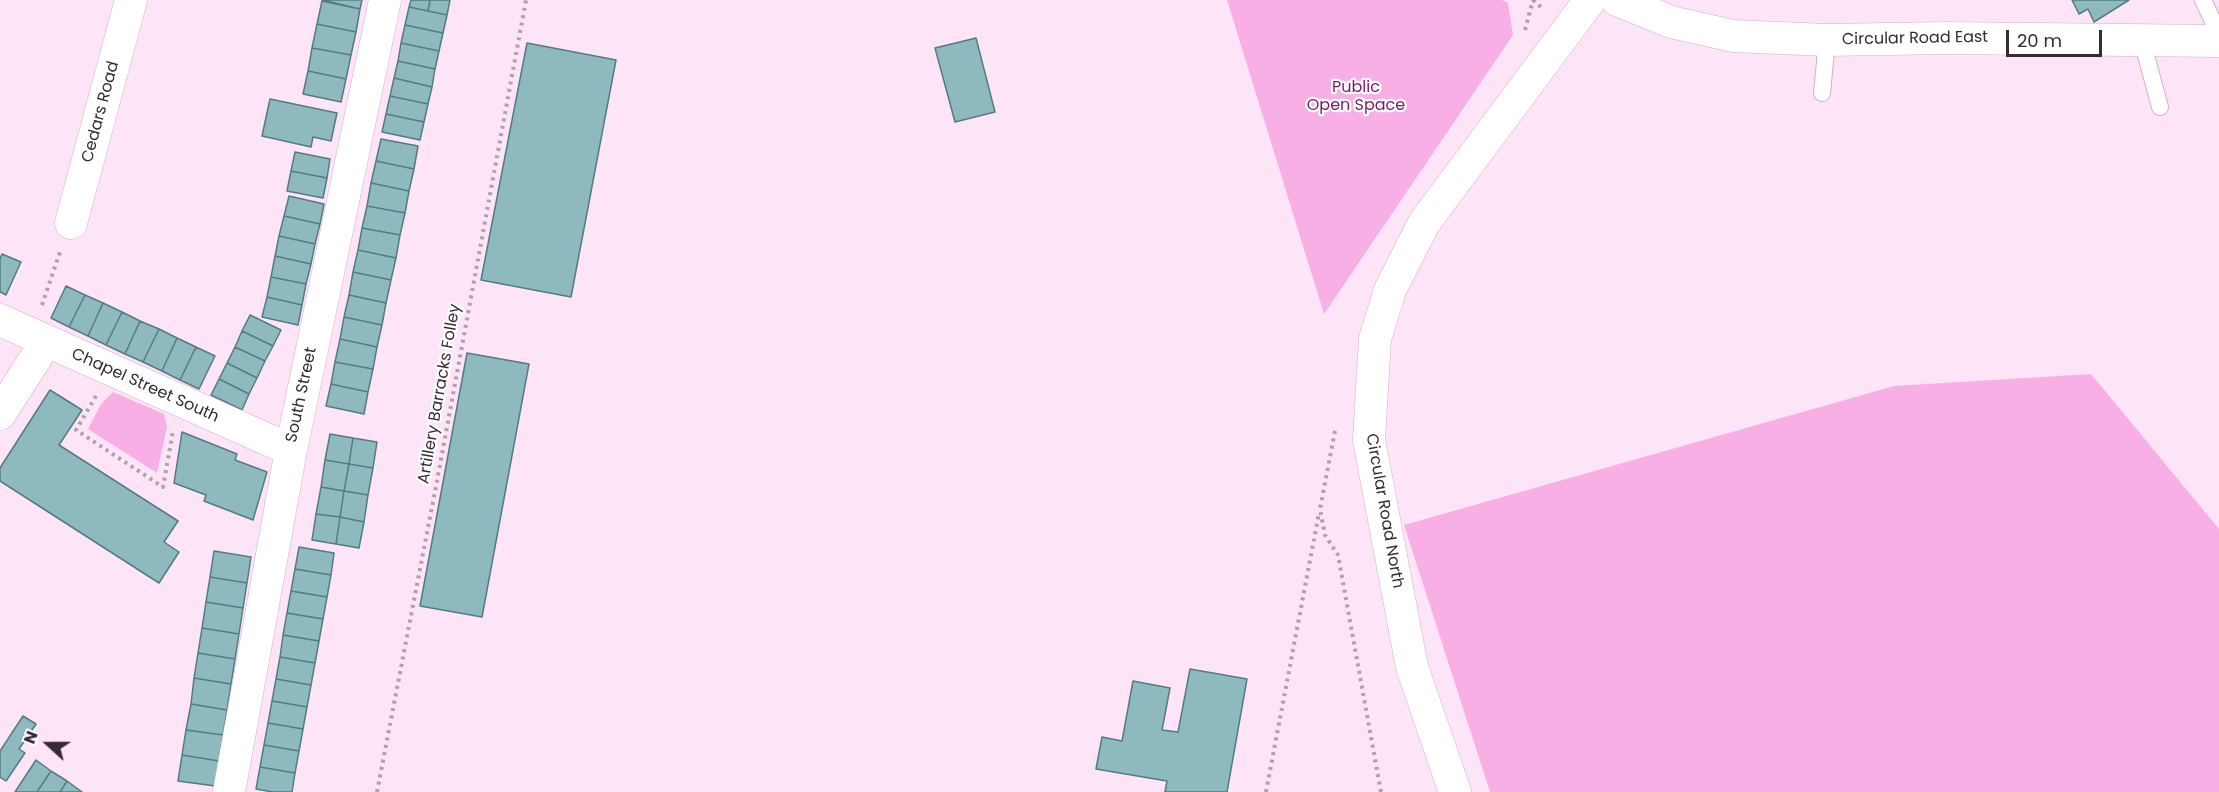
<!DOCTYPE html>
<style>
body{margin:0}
#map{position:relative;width:2219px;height:792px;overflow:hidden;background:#fee4f7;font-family:Poppins,sans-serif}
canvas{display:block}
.north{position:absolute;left:18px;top:714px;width:60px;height:60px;-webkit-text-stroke:4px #fff;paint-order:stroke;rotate:291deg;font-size:16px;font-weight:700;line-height:24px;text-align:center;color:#362a33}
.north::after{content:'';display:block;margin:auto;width:21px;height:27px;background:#362a33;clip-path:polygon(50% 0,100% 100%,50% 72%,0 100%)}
.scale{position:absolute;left:2006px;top:30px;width:96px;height:27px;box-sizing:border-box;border:3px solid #362a33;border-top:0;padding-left:8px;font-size:18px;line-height:21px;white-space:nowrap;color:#362a33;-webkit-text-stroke:4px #fff;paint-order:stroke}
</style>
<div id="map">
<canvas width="2219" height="792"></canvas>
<div class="north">N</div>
<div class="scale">20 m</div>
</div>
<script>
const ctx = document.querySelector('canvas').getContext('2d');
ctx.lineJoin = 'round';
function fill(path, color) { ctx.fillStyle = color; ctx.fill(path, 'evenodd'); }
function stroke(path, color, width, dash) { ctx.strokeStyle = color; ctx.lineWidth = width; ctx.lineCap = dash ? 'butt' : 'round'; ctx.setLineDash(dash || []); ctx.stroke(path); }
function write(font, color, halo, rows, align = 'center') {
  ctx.font = font + ' Poppins,sans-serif'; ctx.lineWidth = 4.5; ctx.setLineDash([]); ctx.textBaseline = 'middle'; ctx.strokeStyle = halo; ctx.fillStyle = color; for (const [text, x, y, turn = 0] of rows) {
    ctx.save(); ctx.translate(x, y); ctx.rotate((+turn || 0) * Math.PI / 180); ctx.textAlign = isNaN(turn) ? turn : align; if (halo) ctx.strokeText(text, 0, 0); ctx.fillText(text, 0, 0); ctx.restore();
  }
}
const green = new Path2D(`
 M1227 0H1502L1508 3 1513 35 1324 314Z
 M2091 374 2219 529V792H1490L1404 525 1894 386Z
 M113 392 164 414 167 427 157 473 88 429 101 404Z`);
const building = new Path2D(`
 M322 0H362L360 9Z
 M411 0H430L428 11 409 7Z
 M430 0H450L447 15 428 11Z
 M2072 0H2129L2094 22 2088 9 2079 14Z
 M322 1 360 9 356 32 317 24Z
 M409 7 447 15 443 33 405 25Z
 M317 24 356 32 351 55 312 48Z
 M405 25 443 33 439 51 401 43Z
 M976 38 995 112 955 122 935 48Z
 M401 43 439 51 435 69 398 61Z
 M527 43 616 60 571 297 481 280Z
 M312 48 351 55 346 79 308 71Z
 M398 61 435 69 432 87 394 78Z
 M308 71 346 79 341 102 303 94Z
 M394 78 432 87 428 104 390 96Z
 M390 96 428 104 424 122 386 114Z
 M270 99 337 113 331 141 313 137 311 147 262 136Z
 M386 114 424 122 420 140 382 132Z
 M381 139 418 146 414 169 376 161Z
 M295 152 330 159 327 178 291 171Z
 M376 161 414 169 409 191 371 183Z
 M291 171 327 178 323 198 287 191Z
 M371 183 409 191 405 213 367 206Z
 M289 196 324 204 320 224 284 216Z
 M367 206 405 213 400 235 362 228Z
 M284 216 320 224 315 244 279 236Z
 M362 228 400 235 396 258 358 250Z
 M279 236 315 244 311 264 275 256Z
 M358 250 396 258 391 280 353 272Z
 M2 254 21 262 6 295 0 292V259Z
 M275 256 311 264 306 284 271 277Z
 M353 272 391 280 386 303 349 295Z
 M271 277 306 284 302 305 267 297Z
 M66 286 85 295 69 327 51 318Z
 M85 295 103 303 88 336 69 327Z
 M349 295 386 303 382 325 344 317Z
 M267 297 302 305 298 325 262 317Z
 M103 303 122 312 106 345 88 336Z
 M122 312 140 321 125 354 106 345Z
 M250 315 281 330 273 346 242 331Z
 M344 317 382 325 377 347 340 339Z
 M140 321 159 329 143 362 125 354Z
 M159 329 177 338 162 371 143 362Z
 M242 331 273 346 265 361 235 347Z
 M177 338 196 347 180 380 162 371Z
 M340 339 377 347 373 369 335 362Z
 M196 347 215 356 199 389 180 380Z
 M235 347 265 361 257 378 227 363Z
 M467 353 529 364 482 617 420 606Z
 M335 362 373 369 368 392 331 384Z
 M227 363 257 378 249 394 219 379Z
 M219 379 249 394 242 410 211 395Z
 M331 384 368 392 364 414 326 406Z
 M50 390 82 410 59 445 178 521 164 542 179 552 159 583 0 481V468Z
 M182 432 237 454 235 460 267 472 253 520 204 501 206 495 174 483Z
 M330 434 353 438 349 464 325 460Z
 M353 438 377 442 373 468 349 464Z
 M325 460 349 464 344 491 321 487Z
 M349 464 373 468 368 495 344 491Z
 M321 487 344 491 340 517 316 514Z
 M344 491 368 495 364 522 340 517Z
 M316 514 340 517 336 544 312 540Z
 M340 517 364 522 359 548 336 544Z
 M299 547 334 553 331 575 295 569Z
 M214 551 251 557 247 583 210 577Z
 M295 569 331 575 327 597 291 591Z
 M210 577 247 583 243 608 206 602Z
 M291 591 327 597 323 619 287 613Z
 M206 602 243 608 239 634 202 628Z
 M287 613 323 619 319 641 283 635Z
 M202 628 239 634 235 659 198 653Z
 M283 635 319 641 315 663 280 657Z
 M198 653 235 659 231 684 194 678Z
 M280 657 315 663 311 685 276 679Z
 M1190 669 1247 679 1227 792H1165L1167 781 1096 769 1102 737 1122 741 1133 681 1170 688 1162 730 1178 732Z
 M194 678 231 684 227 710 191 704Z
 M276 679 311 685 307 707 272 701Z
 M272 701 307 707 303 729 268 723Z
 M191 704 227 710 223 735 186 730Z
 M23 716 36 724 19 749 25 753 6 781 0 777V751Z
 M268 723 303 729 299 751 264 745Z
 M186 730 223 735 219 761 182 755Z
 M264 745 299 751 295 773 260 767Z
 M182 755 219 761 215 786 178 781Z
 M36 760 51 771 37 792H15Z
 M260 767 295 773 292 792H273L256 789Z
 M51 771 67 781 60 792H37Z
 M67 781 82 792H60Z`);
const path = new Path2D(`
 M1533 0 1544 10
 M1525 30 1533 0
 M42 305 60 252
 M96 396 76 430 163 487 173 431
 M1335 431 1320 509 1325 535 1338 555 1381 792
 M377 792 437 481 526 0
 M1266 792 1319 513`);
const lane = new Path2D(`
 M2203 0 2219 34
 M2140 40 2145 52 2160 107
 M1822 93 1827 40`);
const street = new Path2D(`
 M1617 0 1671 22 1733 36 1827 40 1946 38 2219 41
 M71 223 131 0
 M0 320 291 450
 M0 414 46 342
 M229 792 291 450 385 0
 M1455 792 1412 667 1369 440 1375 339 1390 290 1424 223 1590 0`);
const streetNames = [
 ["Circular Road East",1915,39,-1],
 ["Cedars Road",101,112,-75],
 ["Chapel Street South",145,386,24],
 ["Artillery Barracks Folley",440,394,-80],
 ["South Street",302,395,-78],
 ["Circular Road North",1384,511,80]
];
const parkNames = [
 ["Public",1356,88],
 ["Open Space",1356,106]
];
fill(green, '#f8afe6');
fill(building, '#8eb9bf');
stroke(building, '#537c81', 1.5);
stroke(lane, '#d0b1c8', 18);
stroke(street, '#d0b1c8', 33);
stroke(path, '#b29ead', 4, [3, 4.5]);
stroke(lane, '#fff', 16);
stroke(street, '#fff', 32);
write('16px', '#362a33', '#fff', streetNames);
write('16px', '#771968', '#fff', parkNames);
</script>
